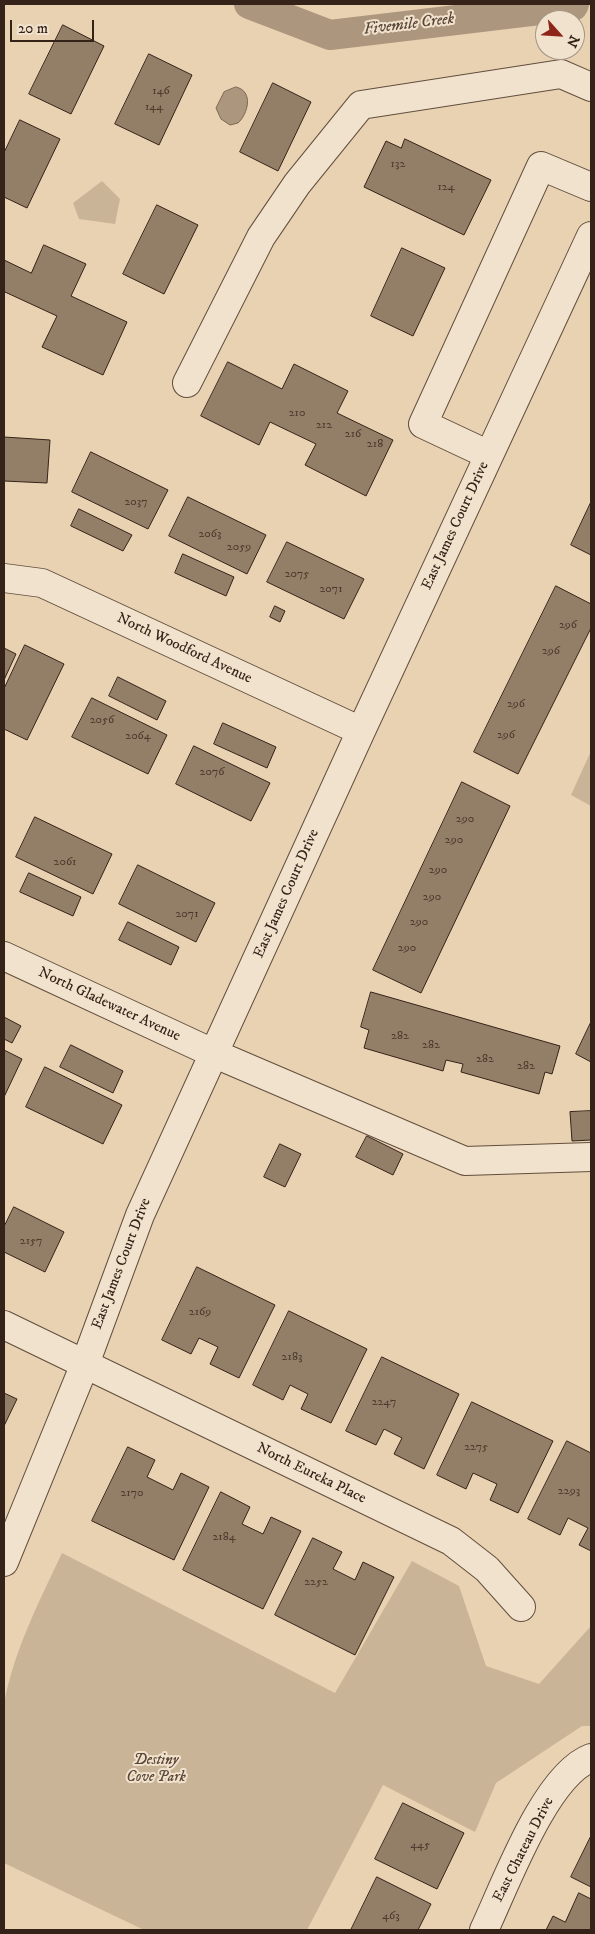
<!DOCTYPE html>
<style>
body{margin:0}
#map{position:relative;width:595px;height:1934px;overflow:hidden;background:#e9d2b2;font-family:"IM FELL DW Pica",serif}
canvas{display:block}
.frame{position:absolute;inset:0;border:5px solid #352218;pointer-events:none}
.north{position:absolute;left:535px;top:10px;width:50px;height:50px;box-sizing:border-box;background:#f1e2cd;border:1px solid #a69585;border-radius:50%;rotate:116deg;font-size:14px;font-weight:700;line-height:20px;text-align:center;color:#352218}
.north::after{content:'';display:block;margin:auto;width:18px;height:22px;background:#8f2418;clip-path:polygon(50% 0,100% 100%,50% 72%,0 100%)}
.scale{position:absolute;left:10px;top:20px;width:84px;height:22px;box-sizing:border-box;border:2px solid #352218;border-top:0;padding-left:6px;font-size:15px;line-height:18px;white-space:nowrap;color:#352218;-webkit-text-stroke:4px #f1e2cd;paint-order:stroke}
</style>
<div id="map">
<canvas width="595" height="1934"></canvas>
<div class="frame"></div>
<div class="north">N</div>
<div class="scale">20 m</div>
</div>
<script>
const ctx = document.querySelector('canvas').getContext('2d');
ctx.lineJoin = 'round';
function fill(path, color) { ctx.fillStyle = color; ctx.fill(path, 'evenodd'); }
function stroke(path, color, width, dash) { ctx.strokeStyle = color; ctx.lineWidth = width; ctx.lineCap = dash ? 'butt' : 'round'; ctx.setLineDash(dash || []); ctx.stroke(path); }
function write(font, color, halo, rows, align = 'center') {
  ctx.font = font + ' "IM FELL DW Pica",serif'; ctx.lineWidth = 4; ctx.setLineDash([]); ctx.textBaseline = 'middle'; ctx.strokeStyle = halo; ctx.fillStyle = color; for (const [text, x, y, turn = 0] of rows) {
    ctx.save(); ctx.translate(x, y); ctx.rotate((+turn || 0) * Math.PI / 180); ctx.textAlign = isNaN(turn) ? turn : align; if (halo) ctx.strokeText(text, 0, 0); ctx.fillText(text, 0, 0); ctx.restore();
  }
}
const green = new Path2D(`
 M102 181 120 199 115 224 79 219 73 203Z
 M591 751V806L571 795Z
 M62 1553 335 1693 412 1561 459 1586 486 1666 539 1684 591 1626V1726H582L496 1783 475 1832 383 1785 307 1930H144L4 1863V1704C14 1650 39 1602 62 1553Z`);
const water = new Path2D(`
 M236 87C254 91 248 114 238 123L230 125 221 119 216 108 224 92Z`);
const canal = new Path2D(`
 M249 4 330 35 573 6 574 4`);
const building = new Path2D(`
 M63 25 104 46 71 114 29 94Z
 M149 54 192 75 159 145 115 124Z
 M273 83 311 102 278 171 240 152Z
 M20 120 60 139 27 208 4 197V153Z
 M405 139 491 180 464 235 364 187 386 141 401 148Z
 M157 205 198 225 164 294 123 274Z
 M44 245 86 264 71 296 127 322 103 375 42 347 57 316 5 292 4 294V260L31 273Z
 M402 248 445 268 413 336 371 316Z
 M228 362 282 389 294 364 348 391 337 413 393 440 366 496 305 465 316 444 270 422 259 445 201 416Z
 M4 437 50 440 47 483 4 481Z
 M91 452 168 490 148 529 72 492Z
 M188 497 266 535 247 574 169 536Z
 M591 502V555L571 545Z
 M79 509 132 535 123 551 71 526Z
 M287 542 364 579 344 619 267 582Z
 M183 554 234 577 226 596 175 573Z
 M556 586 591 604V628L518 774 474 752Z
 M275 606 285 611 280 622 270 617Z
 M25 645 64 664 27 740 4 729V689Z
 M4 648 16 654 4 680Z
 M118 677 166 701 157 720 109 696Z
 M92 698 167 735 148 774 72 737Z
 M223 723 276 747 267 768 214 744Z
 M194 746 270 783 251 821 176 784Z
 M462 782 510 806 421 993 373 970Z
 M35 817 112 854 93 894 16 857Z
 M138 865 215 903 196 942 119 904Z
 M29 873 81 897 73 916 20 892Z
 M128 922 179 947 171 965 119 940Z
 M371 992 560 1046 552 1074 545 1072 539 1094 461 1072 463 1064 446 1060 443 1071 364 1048 369 1030 361 1027Z
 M4 1017 21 1026 12 1043 4 1039Z
 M591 1022V1062L576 1054Z
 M71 1045 123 1071 113 1093 60 1067Z
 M4 1050 22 1059 4 1097Z
 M45 1067 122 1105 103 1144 26 1107Z
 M591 1111V1140L572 1141 570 1112Z
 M367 1136 403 1154 393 1175 356 1157Z
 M280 1144 301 1154 285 1187 264 1177Z
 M14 1207 64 1232 45 1272 4 1252V1227Z
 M197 1267 275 1305 239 1378 210 1364 218 1347 199 1338 191 1354 162 1340Z
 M289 1311 367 1349 331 1423 301 1409 308 1394 290 1385 283 1400 253 1385Z
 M382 1357 459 1394 424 1469 394 1454 402 1438 384 1429 376 1445 346 1431Z
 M4 1393 17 1399 4 1426Z
 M472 1402 553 1441 518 1513 490 1500 497 1484 473 1473 466 1489 437 1475Z
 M567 1441 591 1453V1551L579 1545 588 1528 568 1518 560 1535 528 1519Z
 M128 1447 155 1460 147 1477 173 1490 181 1473 209 1487 174 1560 92 1521Z
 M221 1492 250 1507 242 1524 263 1534 271 1517 301 1531 263 1609 183 1570Z
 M313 1538 342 1552 333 1569 355 1580 363 1562 394 1577 355 1655 275 1615Z
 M403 1803 464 1833 437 1889 375 1859Z
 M591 1836V1887L571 1877Z
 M377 1877 431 1904 418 1930H351Z
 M579 1893 591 1899V1930H546L553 1916 565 1922Z`);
const minor = new Path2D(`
 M187 383 261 237 297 184 361 105 561 74 591 87
 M489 455 423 424 541 166 591 187
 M4 578 42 583 361 731
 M4 956 215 1054 465 1161 591 1157
 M4 1325 451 1541 487 1569 521 1607
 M4 1562 85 1364 140 1215 361 731 591 236
 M484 1930C505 1886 545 1775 591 1758`);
const numberNames = [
 ["146",161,92],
 ["144",154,108],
 ["132",398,165],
 ["124",446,188],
 ["210",297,414],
 ["212",324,426],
 ["216",353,435],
 ["218",375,445],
 ["2037",136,503],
 ["2063",210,535],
 ["2059",239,548],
 ["2075",297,575],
 ["2071",331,590],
 ["296",568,626],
 ["296",551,652],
 ["296",516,705],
 ["2056",102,721],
 ["296",506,736],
 ["2064",138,737],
 ["2076",212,773],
 ["290",465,820],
 ["290",454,841],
 ["2061",65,863],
 ["290",438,871],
 ["290",432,898],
 ["2071",187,915],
 ["290",419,923],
 ["290",407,949],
 ["282",400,1037],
 ["282",431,1046],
 ["282",485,1060],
 ["282",526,1067],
 ["2157",31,1242],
 ["2169",200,1313],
 ["2183",292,1358],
 ["2247",384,1403],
 ["2275",476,1448],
 ["2293",569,1492],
 ["2170",132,1494],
 ["2184",224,1538],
 ["2252",316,1583],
 ["445",420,1846],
 ["463",391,1917]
];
const streetNames = [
 ["East James Court Drive",456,526,-65],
 ["North Woodford Avenue",184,649,25],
 ["East James Court Drive",287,894,-66],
 ["North Gladewater Avenue",109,1005,25],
 ["East James Court Drive",122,1264,-69],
 ["North Eureka Place",311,1474,26],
 ["East Chateau Drive",524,1850,-63]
];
const parkNames = [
 ["Destiny",156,1761],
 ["Cove Park",156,1778]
];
const waterNames = [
 ["Fivemile Creek",409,25,-7]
];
fill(green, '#cab498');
fill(water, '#ac967e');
stroke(water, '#7c6855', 1);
stroke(canal, '#ac967e', 30);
fill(building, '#937e68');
stroke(building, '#352218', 1);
stroke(minor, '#624e3e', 30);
stroke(minor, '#f1e2cd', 28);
write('12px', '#4c392c', null, numberNames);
write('15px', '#352218', '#f1e2cd', streetNames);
write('italic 15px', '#5a4638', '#f1e2cd', parkNames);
write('italic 16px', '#594537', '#f1e2cd', waterNames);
</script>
